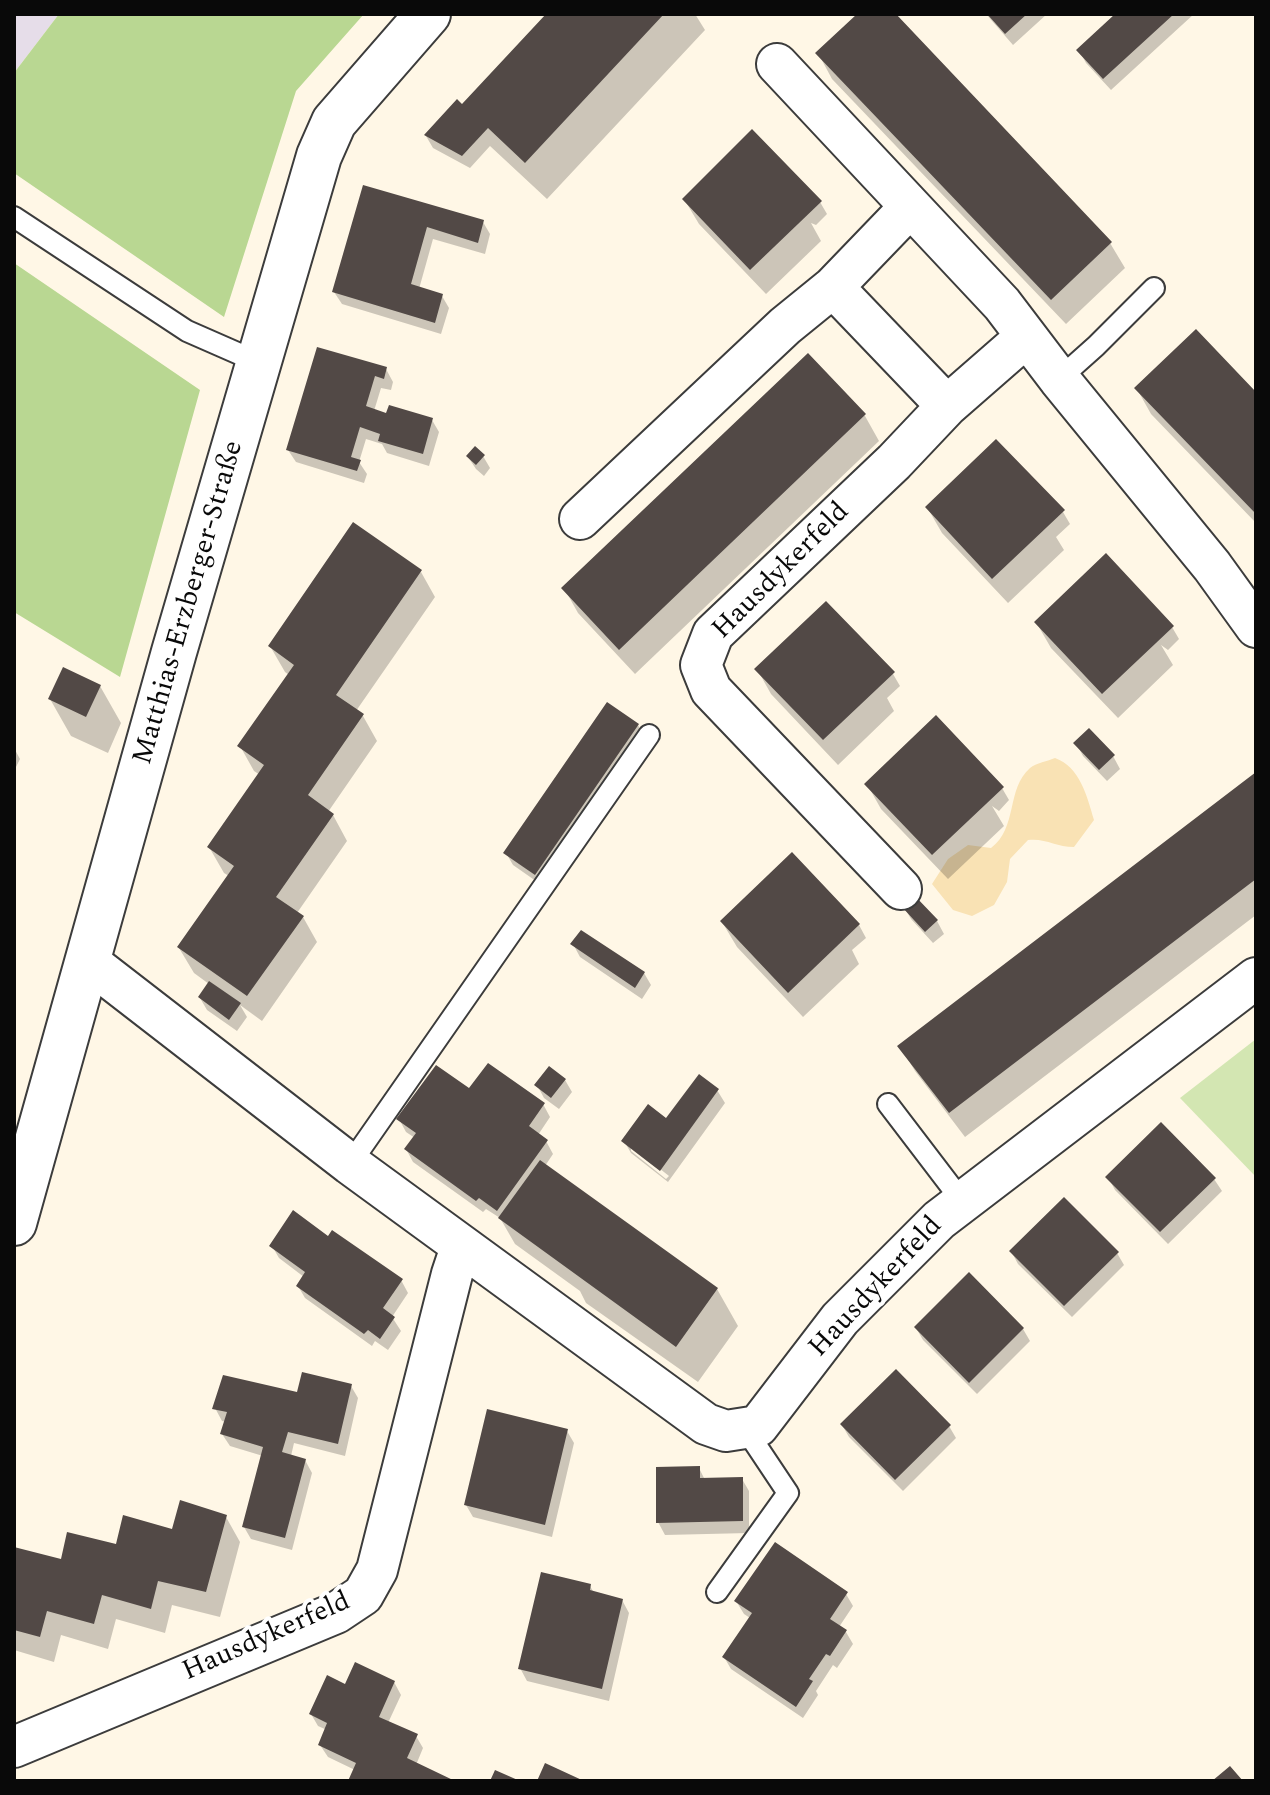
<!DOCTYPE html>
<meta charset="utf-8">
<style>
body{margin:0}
#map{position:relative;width:1270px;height:1795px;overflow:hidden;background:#fff7e6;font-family:Spectral,serif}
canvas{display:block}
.frame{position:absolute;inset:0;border:16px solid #090909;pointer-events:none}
</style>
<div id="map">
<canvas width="1270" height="1795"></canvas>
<div class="frame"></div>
</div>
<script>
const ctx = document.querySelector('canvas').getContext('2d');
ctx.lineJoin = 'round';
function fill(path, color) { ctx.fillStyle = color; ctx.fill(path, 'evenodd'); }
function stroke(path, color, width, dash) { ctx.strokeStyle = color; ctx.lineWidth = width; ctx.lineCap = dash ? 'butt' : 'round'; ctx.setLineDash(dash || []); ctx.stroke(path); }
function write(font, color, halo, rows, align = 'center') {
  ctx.font = font + ' Spectral,serif'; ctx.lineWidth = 8; ctx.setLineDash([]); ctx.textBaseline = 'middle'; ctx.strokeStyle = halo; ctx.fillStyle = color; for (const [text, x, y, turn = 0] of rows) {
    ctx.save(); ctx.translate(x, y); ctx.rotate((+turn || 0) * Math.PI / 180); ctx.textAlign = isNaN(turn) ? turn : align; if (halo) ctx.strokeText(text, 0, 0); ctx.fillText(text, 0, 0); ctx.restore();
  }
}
const industrial = new Path2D(`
 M14 14H59L14 73Z`);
const green = new Path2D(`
 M1256 1039V1177L1180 1098Z`);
const forest = new Path2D(`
 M59 14H364L296 91 224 317 14 173V73Z
 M14 263 200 390 120 677 14 612Z`);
const sand = new Path2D(`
 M1055 758C1080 767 1087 796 1094 820L1074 847C1056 847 1046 838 1028 840L1010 859 1007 882 994 905 972 916 953 910 932 884 948 859 968 845 991 848C1018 828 1006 789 1030 768 1036 763 1048 761 1055 758Z`);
const shadow = new Path2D(`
 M549 14H695L705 30 547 199 490 146 470 168 433 148 426 136 462 107Z
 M859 14H892L1110 243 1125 268 1066 324 832 79 818 53Z
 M986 14H1047L1013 45Z
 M1118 14H1194L1111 90 1086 63 1079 50Z
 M365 187 483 222 490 234 485 254 433 239 419 289 442 296 449 308 441 334 342 304 334 292Z
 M684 199 820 202 827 214 816 225 811 223 821 241 766 294 699 224Z
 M318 349 386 369 393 382 391 390 381 388 374 411 387 416 432 420 439 432 429 466 387 453 382 444 366 439 359 462 367 474 364 483 296 462 288 450Z
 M808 355 865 416 879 441 635 674 578 613 564 588Z
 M1137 389 1256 395V523L1151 414Z
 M483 456 490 468 484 476 476 469 468 457Z
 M927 507 1063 512 1070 524 1056 537 1064 550 1008 603 942 533Z
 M421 572 435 597 356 711 363 716 377 741 328 812 333 815 347 841 297 913 303 917 317 942 262 1021 240 1005 247 1017 237 1031 207 1010 200 998 209 984 194 973 179 948 229 876 224 873 209 847 260 775 254 771 240 746 289 675 285 672 270 646Z
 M1036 622 1172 627 1179 639 1168 650 1161 645 1173 665 1118 718 1051 648Z
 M757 669 893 674 900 686 887 698 894 711 838 765 771 694Z
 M100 686 121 723 108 753 71 736 50 699Z
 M638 725 645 738 543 886 513 865 506 853Z
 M1076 743 1113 756 1120 769 1107 781 1083 756Z
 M14 748 20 759 14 771Z
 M1256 774V915L965 1137 915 1071 900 1046Z
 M867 784 1002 788 1009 800 999 811 992 806 1004 826 948 879 881 809Z
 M904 907 937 921 944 934 933 943 911 919Z
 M722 922 859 925 866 938 852 950 859 964 803 1017 737 947Z
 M573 944 644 973 651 985 642 999 580 957Z
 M565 1080 572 1092 559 1109 544 1098 537 1085Z
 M717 1090 725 1103 668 1182 631 1153 624 1141 667 1121ZM631 1146 669 1176 666 1179 631 1151Z
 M470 1091 543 1104 550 1117 538 1135 546 1141 553 1154 545 1166 717 1289 738 1326 698 1382 586 1303 580 1291 515 1244 500 1218 486 1209 483 1212 413 1162 406 1149 415 1138 406 1132 399 1119Z
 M1108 1177 1214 1179 1222 1191 1168 1244 1115 1190Z
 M328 1238 401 1280 408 1293 392 1317 401 1331 388 1350 375 1341 372 1346 305 1298 298 1286 304 1277 279 1258 272 1246Z
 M1011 1251 1117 1253 1124 1265 1072 1317 1018 1264Z
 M916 1328 1023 1329 1030 1341 977 1394 923 1340Z
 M351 1386 358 1398 345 1456 294 1443 291 1456 305 1460 312 1473 292 1550 251 1539 244 1527 263 1456 230 1446 222 1434 226 1422 222 1421 215 1408Z
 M842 1425 949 1426 956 1438 903 1491 849 1437Z
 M567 1431 574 1443 552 1537 473 1517 466 1505Z
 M699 1468 705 1480 742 1479 749 1491V1533L665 1535 658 1522Z
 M226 1517 240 1542 220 1617 172 1605 165 1633 116 1619 108 1649 61 1635 54 1662 14 1650V1549L62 1562Z
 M590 1586 594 1593 622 1600 629 1613 609 1701 527 1681 520 1668Z
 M846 1594 853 1606 839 1627 846 1632 853 1644 837 1668 833 1665 816 1691 818 1695 803 1718 731 1669 724 1657 750 1618 744 1614 736 1601Z
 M394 1682 401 1695 388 1723 416 1736 423 1748 416 1765 451 1781H350L355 1770 328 1757 320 1745 327 1730 318 1726 311 1714 346 1687Z`);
const building = new Path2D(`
 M546 14H664L525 163 488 128 462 156 424 135 457 99 462 104Z
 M857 14H896L1112 242 1051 300 815 53Z
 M987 14H1027L1005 34Z
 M1115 14H1174L1103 79 1076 50Z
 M752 129 822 201 750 270 682 199Z
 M363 185 484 220 478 243 427 227 411 284 443 294 435 323 332 292Z
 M1196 329 1256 392V514L1134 388Z
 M317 347 387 367 384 379 375 376 366 406 386 413 389 405 433 418 423 454 378 441 380 434 360 427 351 457 361 460 357 471 286 450Z
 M808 353 866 414 619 650 561 588Z
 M996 439 1065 510 992 579 925 507Z
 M475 446 485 455 476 465 466 456Z
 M353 522 422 570 336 695 364 714 308 795 334 814 276 897 304 916 247 996 177 947 234 866 207 847 264 765 237 746 294 665 268 646Z
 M1106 553 1174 626 1102 694 1034 622Z
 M826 601 895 672 823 740 754 669Z
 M63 667 101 685 86 717 48 699Z
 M607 702 639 724 535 875 503 853Z
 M936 715 1004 787 932 855 864 784Z
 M1089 728 1115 755 1099 770 1073 743Z
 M1256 772V879L949 1113 897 1046Z
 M792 852 860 924 788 993 720 921Z
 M914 895 938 920 925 932 902 907Z
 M581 930 645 972 635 988 570 944Z
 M209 981 241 1003 229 1020 198 997Z
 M488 1063 545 1103 529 1126 548 1140 497 1211 479 1198 476 1201 404 1149 416 1133 396 1119 436 1065 469 1088Z
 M549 1066 566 1079 551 1098 534 1085Z
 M699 1074 719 1089 660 1171 621 1141 648 1104 666 1118Z
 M1161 1122 1216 1178 1160 1232 1105 1177Z
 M540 1160 718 1288 676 1347 498 1218Z
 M1064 1197 1119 1252 1064 1306 1009 1251Z
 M293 1210 328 1236 332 1230 403 1279 383 1308 395 1317 380 1339 368 1330 364 1334 296 1286 305 1272 269 1246Z
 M969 1272 1024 1328 969 1383 914 1327Z
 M896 1369 951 1425 895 1480 840 1424Z
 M302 1372 352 1384 338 1444 288 1432 282 1452 306 1459 285 1538 242 1527 263 1447 220 1434 227 1412 212 1409 223 1375 297 1392Z
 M487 1409 568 1429 545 1525 464 1505Z
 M700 1466V1478L743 1477V1521L656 1523V1467Z
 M180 1500 227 1515 206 1592 158 1581 151 1609 102 1595 94 1624 47 1611 40 1637 14 1630V1547L61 1559 67 1532 116 1544 123 1515 172 1529Z
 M775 1542 848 1592 830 1619 847 1630 830 1656 826 1654 809 1679 813 1681 796 1707 722 1657 752 1613 734 1601Z
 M541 1572 591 1584 590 1590 623 1599 602 1689 518 1669Z
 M355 1662 395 1681 379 1717 418 1734 407 1758 455 1781H348L356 1763 318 1745 327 1723 309 1714 327 1675 345 1684Z
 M545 1763 584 1781H537Z
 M1230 1766 1243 1781H1212Z
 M495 1770 520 1781H490Z`);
const service = new Path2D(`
 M14 217 187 331 260 363
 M1059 379 1096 346 1154 288
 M888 1104 962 1201
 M350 1164 649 735
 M717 1592 788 1493 744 1427`);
const minor = new Path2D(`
 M777 64 1002 304 1059 379 1212 566 1256 627
 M910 207 833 287 947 406 1026 337
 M580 519 785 326 833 287
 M901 889 711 690 701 665 713 634 894 462 947 406
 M89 962 350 1164 706 1424 726 1431 758 1426 840 1319 939 1220 1256 978
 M14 1747 336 1613 363 1595 377 1570 452 1274 461 1247`);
const tertiary = new Path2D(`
 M14 1223 174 652 319 156 334 122 428 14`);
const streetNames = [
 ["Hausdykerfeld",782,572,-45],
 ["Matthias-Erzberger-Straße",190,603,-74],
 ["Hausdykerfeld",877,1288,-47],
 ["Hausdykerfeld",267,1638,-24]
];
fill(industrial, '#e6dde9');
fill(green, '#d3e6b2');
fill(forest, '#b9d792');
fill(sand, '#f9e2b4');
fill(shadow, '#0003');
fill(building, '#524946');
stroke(service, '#3c3c3c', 24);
stroke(minor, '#3c3c3c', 44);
stroke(tertiary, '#3c3c3c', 48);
stroke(service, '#fff', 20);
stroke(minor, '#fff', 40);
stroke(tertiary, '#fff', 44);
write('28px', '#090909', '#fff', streetNames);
</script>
